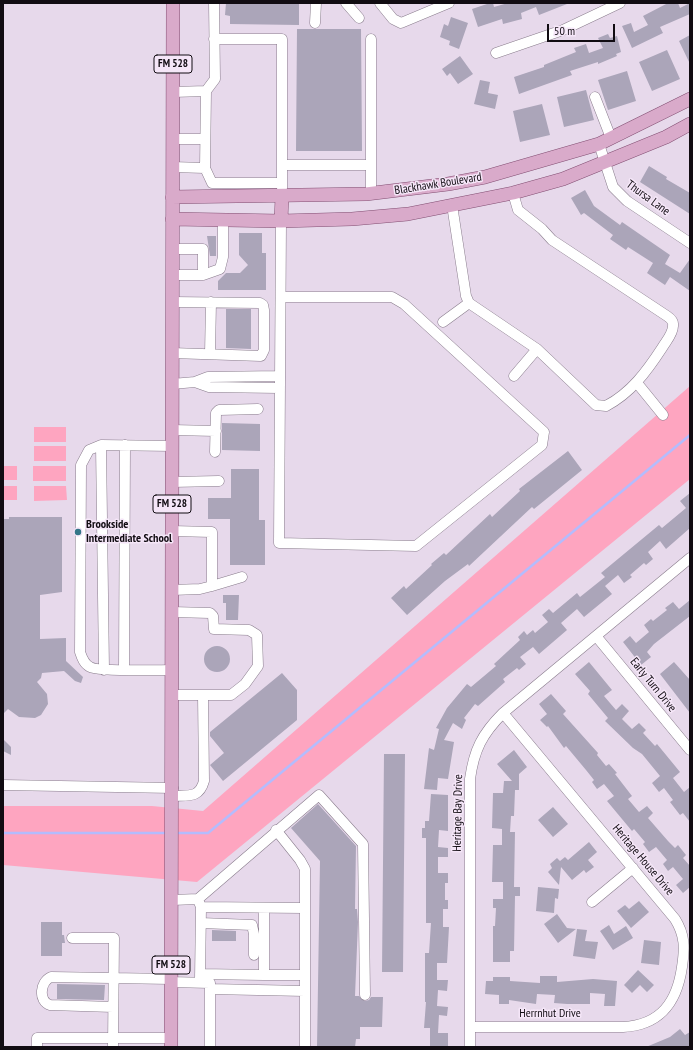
<!DOCTYPE html>
<style>
body{margin:0}
#map{position:relative;width:693px;height:1050px;overflow:hidden;background:#e7d9eb;font-family:"PT Sans Narrow",sans-serif}
canvas{display:block}
.frame{position:absolute;inset:0;border:4px solid #110c12;pointer-events:none}
.scale{position:absolute;left:547px;top:24px;width:68px;height:18px;box-sizing:border-box;border:2px solid #110c12;border-top:0;padding-left:5px;font-size:12px;line-height:14px;white-space:nowrap;color:#110c12;-webkit-text-stroke:3px #f5e6f8;paint-order:stroke}
</style>
<div id="map">
<canvas width="693" height="1050"></canvas>
<div class="frame"></div>
<div class="scale">50 m</div>
</div>
<script>
const ctx = document.querySelector('canvas').getContext('2d');
ctx.lineJoin = 'round';
function fill(path, color) { ctx.fillStyle = color; ctx.fill(path, 'evenodd'); }
function stroke(path, color, width, dash) { ctx.strokeStyle = color; ctx.lineWidth = width; ctx.lineCap = dash ? 'butt' : 'round'; ctx.setLineDash(dash || []); ctx.stroke(path); }
function write(font, color, halo, rows, align = 'center') {
  ctx.font = font + ' "PT Sans Narrow",sans-serif'; ctx.lineWidth = 3; ctx.setLineDash([]); ctx.textBaseline = 'middle'; ctx.strokeStyle = halo; ctx.fillStyle = color; for (const [text, x, y, turn = 0] of rows) {
    ctx.save(); ctx.translate(x, y); ctx.rotate((+turn || 0) * Math.PI / 180); ctx.textAlign = isNaN(turn) ? turn : align; if (halo) ctx.strokeText(text, 0, 0); ctx.fillText(text, 0, 0); ctx.restore();
  }
}
const green = new Path2D(`
 M690 386V479L197 882 3 865V806H152L203 811Z
 M34 427H66V442H34Z
 M34 446H66V461H34Z
 M3 466H17V480H3Z
 M33 466H66V481H33Z
 M3 486H17V500H3Z
 M34 486H66L67 500 34 501Z`);
const stream = new Path2D(`
 M3 833H167
 M176 833H208L690 435`);
const building = new Path2D(`
 M226 3H299V25L230 24V16L225 15Z
 M490 3H493L494 7 508 3 567 4 539 15 536 7 521 13 522 19 503 24 502 19 478 27 472 9Z
 M668 3H678L680 8 690 3V14L660 27 663 33 632 48 622 26 631 23 634 32 648 25 643 16Z
 M451 17 468 23 459 49 449 45 450 41 440 37 444 24 448 26Z
 M297 29H361L362 151H296Z
 M608 34 610 38 617 36 621 52 616 54 617 56 598 64V62L570 71 572 75 519 94 514 77 544 67V65L576 52 574 48 586 44 589 53 603 48 598 38Z
 M690 35V64L679 41Z
 M667 50 680 79 652 91 639 62Z
 M460 56 473 74 458 84 450 73 447 76 442 69Z
 M627 71 636 101 608 110 598 80Z
 M480 80 490 82 488 93 498 95 495 109 474 104Z
 M586 90 594 120 564 127 557 97Z
 M542 104 550 135 520 142 513 111Z
 M649 166 667 177 666 179 690 193V214L640 182Z
 M585 190 594 206 620 225 622 222 670 255 665 264 680 273 690 259V291L670 277 665 285 647 273 653 263 628 247 626 250 610 239 613 235 584 213 581 215 571 198Z
 M239 233H262V253H266V290H218V281L226 273H240L248 265 239 255Z
 M207 236H216V256H210Z
 M226 309H251V349L226 348Z
 M222 423 260 424V451L222 450Z
 M568 451 582 470 534 509 532 507 469 566 468 564 445 581 407 615 391 598 404 586 406 589 432 565 431 564 444 553 446 555 490 514 492 517 520 491 519 489Z
 M231 469H259V520H265V565H230V519H208V498H231Z
 M690 493V528L666 549 660 541 648 552 653 559 646 565 644 563 630 575 632 577 624 583 618 575 605 586 612 594 584 617 577 609 561 623 567 630 539 654 533 647 520 657 526 664 519 670 517 668 503 679 505 682 478 706 475 704 464 718 466 720 462 729 453 723 444 740 454 742 448 779 438 778 437 790 424 789 429 748 434 750 439 729 436 728 447 708 467 684 471 687 496 666 494 664 520 640 518 637 524 631 527 635 533 630 535 633 548 622 542 615 549 609 553 613 577 593 580 597 605 577 601 573 659 525 662 528 686 508 680 501Z
 M9 517H62V592L40 595V639L66 638V661L83 677 81 683 75 681 64 671 42 673 41 678 37 682 47 694 48 704 41 715 35 718 19 717 8 709 3 714V519H9Z
 M223 595H239L238 620H226V603H223Z
 M690 600V616L654 644 647 652 651 657 641 665 623 642 630 636 636 643 649 632 644 625 651 619 653 621 667 610 665 608 673 602 679 609Z
 M204 659a13 13 0 1 1 26 0a13 13 0 1 1-26 0Z
 M589 662 612 690 604 696 616 710 622 704 629 711 622 719 632 729 639 723 646 730 643 733 655 746 657 744 680 772 673 778 684 792 690 787V822L683 813 680 815 670 802 673 800 664 788 659 792 652 783 660 776 642 754 633 748 605 721 608 718 588 694 590 691 575 674Z
 M674 662 690 680V713L660 674Z
 M282 673 297 690V720L223 781 210 765 224 753 210 736V732Z
 M551 694 566 711 563 714 598 753 597 755 606 766 609 764 617 773 615 774 632 796 628 799 639 812 647 806 653 813 648 818 668 841 675 848 678 845 686 855 683 858 690 866V887L683 893 676 885 683 879 673 867 668 871 663 864 667 860 656 847 649 852 643 844 645 842 634 829 632 831 607 801 614 796 604 784 597 789 592 782 594 780 586 770 566 746 564 748 548 726 547 727 540 720 547 714 539 704Z
 M3 739 11 747V755L3 751Z
 M514 750 527 767 519 774V790H515L514 816H511L510 832H515L514 887H520V896H515L514 951H510V962H493V926H495L496 908H493V899H503V882H492L493 845H502V829L492 828 493 793H503L504 781H512L497 764Z
 M384 754H405L403 972H382Z
 M431 794 448 795V831L439 830 438 847 448 848V857H438V873H448V883H445V900H448V909H443V927H449L447 963H437V980H448L447 991 438 990 437 1006 448 1007 447 1016 439 1015 438 1033H448V1047H430V1028H424L426 1002H425V953H429L431 923H426V838H422V828H425V821H429Z
 M318 804 356 846 355 909H357L358 922 355 996H359L365 1001 369 1000 371 997H383L382 1027H360V1039H356L355 1047H317L320 861 291 828Z
 M553 807 568 824 553 837 538 820Z
 M589 842 597 852 588 860 594 867 586 873 584 870 572 880 561 867 559 885 548 872 552 868 550 864 557 858 560 861 565 857 568 860Z
 M538 887 559 889 558 899 555 898 554 913 536 911Z
 M639 901 649 912 631 928 617 911 625 905 629 909Z
 M557 914 567 928 576 929 558 943 544 924Z
 M41 922H62V935H64L65 943H62V956H41Z
 M609 925 614 934 626 926 633 938 613 950 600 931Z
 M577 929 587 930 585 941 598 942 595 959 573 956Z
 M212 930 236 931V941H212Z
 M644 940 661 942 659 965 641 963Z
 M638 970 654 985 647 992 640 985 632 993 624 985Z
 M540 976H557V982L593 979 617 981 615 1006H604L605 994 590 993V1004H567L554 1003 555 995 537 994 536 1004 509 1000V1004H499V995L485 994 486 981H493V977H510V981L540 983Z
 M57 984 105 985 104 1000 57 999Z
 M680 1029 685 1035 690 1032V1047H646L670 1037Z`);
const minor = new Path2D(`
 M214 3 215 79 206 91 205 168 212 183H282
 M346 3 359 18
 M380 3 393 19 401 23 449 3
 M315 23 316 3
 M214 39H282V165
 M371 39V194
 M496 53 563 30 620 3
 M173 92 206 91
 M595 97 611 138
 M173 139H205
 M599 144 613 187 627 201 690 243
 M172 167 205 168
 M282 188V165H371
 M452 205 466 296 469 303 537 349 596 405 606 406C631 393 647 371 662 348 666 341 673 334 673 326 674 321 670 318 667 316L552 240 542 229 518 210 513 193
 M281 221 279 543 416 546 542 445 544 432 404 304 392 297H282
 M172 249H203V275
 M172 275H203L220 269 223 257V220
 M443 322 469 303
 M172 353 261 356 264 350V310L263 305 260 303 172 302
 M210 354 211 302
 M514 376 537 349
 M195 382 209 387 279 388
 M637 383 663 415
 M172 384 195 382 208 377 279 376
 M172 430 216 431
 M101 445 104 670
 M172 446 101 445 89 450 81 465 80 652C82 658 84 664 90 667 99 672 158 670 172 670
 M215 452 216 413 219 410 258 409
 M172 482 219 481
 M172 531 212 532V586L200 589 172 590
 M212 586 242 577
 M172 612 210 613 213 616 214 629 249 630 257 635 258 666 245 684 231 695H172
 M596 636 690 750
 M124 670 125 445
 M3 785 173 788
 M172 796C188 795 199 799 204 781L203 695
 M276 830 300 860 305 869V1047
 M172 900 198 899 319 795 363 844 365 995
 M199 902 201 907 200 980
 M592 902 633 868
 M201 907 304 908
 M201 923 252 925 254 934V955
 M72 938H114L113 1047
 M200 974 264 975V908
 M264 975H305
 M171 982 210 983V1047
 M210 989 305 991
 M113 1007 50 1005C38 1001 40 982 51 977L171 979
 M470 1027H623C661 1025 677 1002 682 967 685 948 685 935 675 919L503 713
 M37 1047V1038H171
 M470 1047V779C474 750 482 734 503 713L690 558`);
const major = new Path2D(`
 M172 197 366 194 448 184 485 177 599 144 690 99
 M172 219 281 221 352 219 408 214 513 193 563 179 666 137 690 124
 M281 221 282 196
 M171 1047 173 3`);
const markers = [
 [78,532,4,"#347688"]
];
const shields = [
 [173,64,38],
 [172,504,38],
 [171,965,38]
];
const shieldNames = [
 ["FM 528",173,64],
 ["FM 528",172,504],
 ["FM 528",171,965]
];
const streetNames = [
 ["Blackhawk Boulevard",438,184,-9],
 ["Thursa Lane",648,198,36],
 ["Early Turn Drive",653,685,51],
 ["Heritage Bay Drive",458,813,-89],
 ["Heritage House Drive",643,860,50],
 ["Herrnhut Drive",550,1014]
];
const poiNames = [
 ["Brookside",86,525],
 ["Intermediate School",86,539]
];
fill(green, '#fea5c0');
stroke(stream, '#b4bcfd', 2.5);
fill(building, '#aba5b9');
stroke(minor, '#897c8c', 11);
stroke(major, '#824e72', 14);
stroke(minor, '#fff', 10);
stroke(major, '#d9aaca', 13);
for (const [x, y, r, color] of markers) { const dot = new Path2D(); dot.arc(x, y, r, 0, 2 * Math.PI); ctx.fillStyle = color; ctx.fill(dot); stroke(dot, '#f5e6f8', 1.5); }
for (const [x, y, w] of shields) { const box = new Path2D(); box.roundRect(x - w / 2, y - 9, w, 18, 3); ctx.fillStyle = '#f5e6f8'; ctx.fill(box); stroke(box, '#110c12', 1); }
write('bold 11px', '#110c12', null, shieldNames);
write('12px', '#110c12', '#f5e6f8', streetNames);
write('bold 12px', '#110c12', '#f5e6f8', poiNames, 'left');
</script>
